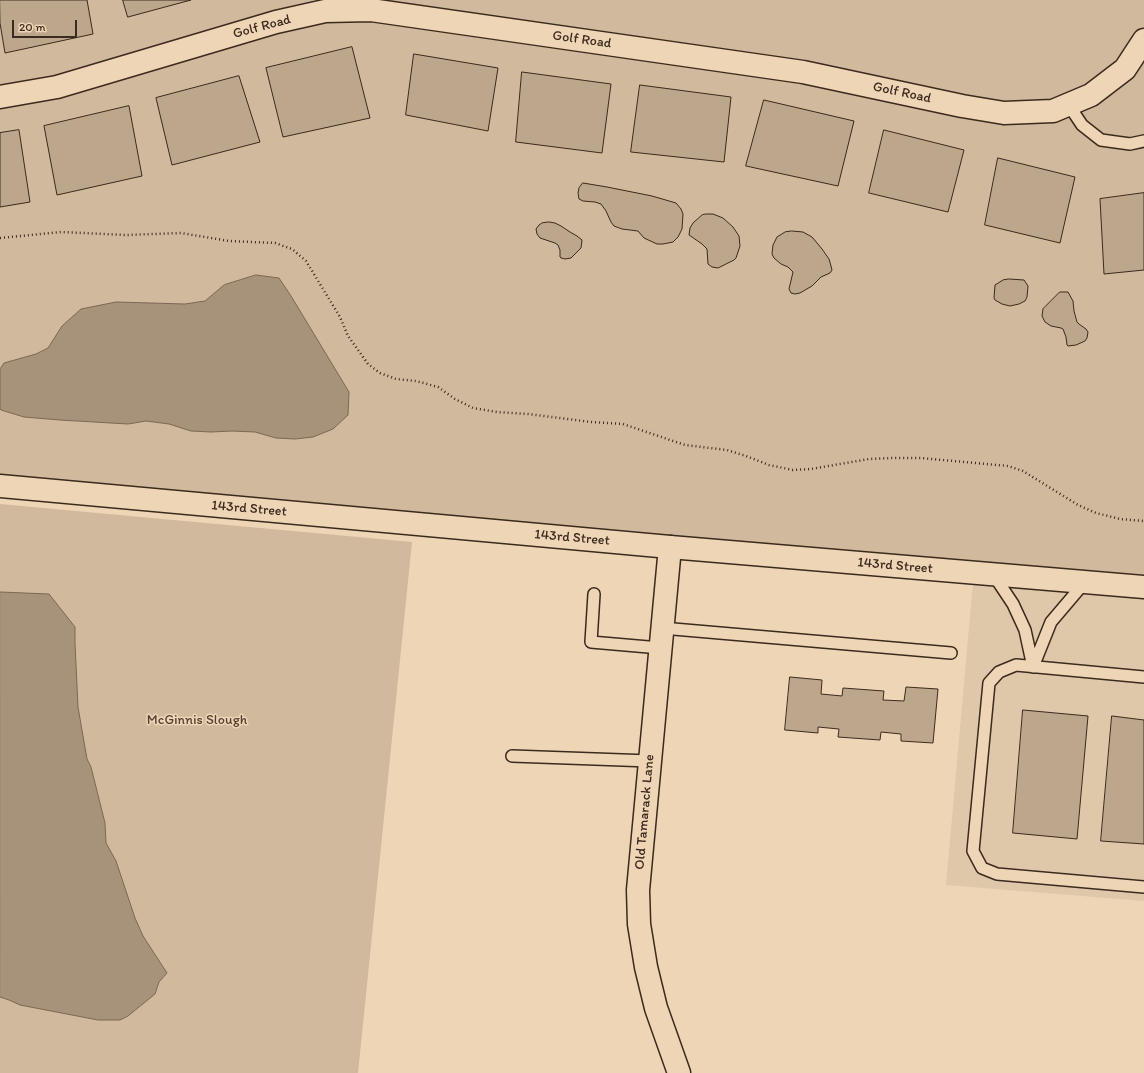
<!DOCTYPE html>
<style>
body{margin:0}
#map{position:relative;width:1144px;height:1073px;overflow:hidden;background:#eed5b6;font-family:Itim,sans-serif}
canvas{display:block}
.scale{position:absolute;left:12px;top:20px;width:65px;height:18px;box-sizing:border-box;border:2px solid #3b2a1e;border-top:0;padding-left:5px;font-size:12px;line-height:14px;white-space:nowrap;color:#3b2a1e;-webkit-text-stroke:3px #eed5b6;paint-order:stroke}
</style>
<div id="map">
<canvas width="1144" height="1073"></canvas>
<div class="scale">20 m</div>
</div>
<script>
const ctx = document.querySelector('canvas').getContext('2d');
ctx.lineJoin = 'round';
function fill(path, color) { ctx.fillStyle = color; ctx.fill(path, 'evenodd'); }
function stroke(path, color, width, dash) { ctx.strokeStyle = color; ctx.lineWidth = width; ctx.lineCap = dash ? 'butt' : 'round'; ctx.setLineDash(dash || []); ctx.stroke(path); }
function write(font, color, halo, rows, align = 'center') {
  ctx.font = font + ' Itim,sans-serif'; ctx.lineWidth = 3; ctx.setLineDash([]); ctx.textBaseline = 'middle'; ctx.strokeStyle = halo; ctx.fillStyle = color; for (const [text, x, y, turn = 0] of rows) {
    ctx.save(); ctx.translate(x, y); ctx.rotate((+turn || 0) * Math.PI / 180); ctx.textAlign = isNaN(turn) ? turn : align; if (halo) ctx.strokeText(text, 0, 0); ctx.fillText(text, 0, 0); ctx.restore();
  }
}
const built = new Path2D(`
 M973 583 1144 597V901L946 885Z`);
const green = new Path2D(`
 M0 0H1144V579L0 476Z
 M0 504 412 542 358 1073H0Z`);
const water = new Path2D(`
 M256 275 279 278 291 296 349 392 348 415 333 429 313 437 295 439 276 438 255 432 232 431 211 432 191 431 169 424 146 421 128 424 60 420 24 417 1 410 0 408V369L4 363 36 354 48 348 62 326 81 309 116 302 185 304 205 301 224 285Z
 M0 592 49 594 75 627V643L78 707 87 759 91 767 105 823 106 843 116 861 135 918 143 936 167 973 159 982 155 994 128 1016 120 1020H98L20 1005 9 1000 0 997Z`);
const building = new Path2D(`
 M0 0H87L93 34 5 53 0 23Z
 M123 0H191L128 17Z
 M352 47 370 118 283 137 266 68Z
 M414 54 498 68 488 131 406 115Z
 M522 72 611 84 602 153 516 142Z
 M239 76 260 142 172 165 156 98Z
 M640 85 731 97 724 162 631 152Z
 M764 100 854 121 838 186 746 166Z
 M129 106 142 176 57 195 44 126Z
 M19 130 30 202 0 207V133Z
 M884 130 964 150 948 212 869 193Z
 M998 158 1075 177 1060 243 985 225Z
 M583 183 607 187 652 196 676 203 681 209 683 214 682 229 678 237 673 242 663 244H657L644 238 638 231 622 229 614 226 611 222 606 211 601 204 595 202 583 201 579 199 578 193 579 188Z
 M1144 193V270L1104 274 1100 199Z
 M706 214H713L723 218 733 227 739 236 740 246 736 258 734 260 718 268 712 267 708 264 707 249 702 244 692 237 689 235 690 228 693 223 702 215Z
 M549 222 555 223 561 226 570 232 577 236 582 240 581 248 571 258 565 259 561 258 560 257V250L558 245 555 243 540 238 537 234 536 229 539 225 542 223Z
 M792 231 803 232 812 237 822 249 829 259 831 266 832 270 830 273 821 277 812 286 800 293 795 294 791 293 789 289 793 272 788 267 781 264 774 258 772 254 773 245 777 237 785 232Z
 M1009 279 1024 280 1028 286 1027 297 1025 301 1019 304 1010 306 1002 304 995 300 994 298 995 285 1003 280Z
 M1060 292H1068L1073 301 1074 311 1077 322 1079 324 1086 329 1088 332 1087 338 1085 341 1076 345 1068 346 1067 345 1066 337 1063 329 1061 328 1051 326 1045 322 1042 316 1043 309Z
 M790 677 822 680 821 694 842 696 843 688 884 691 883 700 904 701 906 687 938 689 933 743 901 741V734L881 732 880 740 838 737 839 729 818 727V733L785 730Z
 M1023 710 1088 716 1077 839 1013 833Z
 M1112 716 1144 720V844L1101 841Z`);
const path = new Path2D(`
 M0 238 61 232 126 235 181 233 229 241 275 243 292 249 306 261 340 317 348 336 368 364 380 373 396 379 416 381 438 387 455 399 473 408 497 412 528 414 591 422 623 424 685 445 727 450 746 456 769 465 793 470 811 469 869 459 892 458H921L1008 466 1023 471 1078 505 1096 513 1120 519 1144 521`);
const lane = new Path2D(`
 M1068 104 1082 125 1101 140 1130 144 1144 141
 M993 574 1013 604 1025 630 1033 667 1051 622 1085 582
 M594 594 591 642 660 648
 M662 628 951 653
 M1144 677 1016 665 999 672 989 683 973 851 982 868 997 874 1144 887
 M512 756 650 761`);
const street = new Path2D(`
 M0 97 57 87 276 22 325 11 371 10 803 72 962 106 1004 113 1053 111 1091 95 1125 69 1144 40
 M670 547 638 890 639 924 646 967 656 1008 679 1073`);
const secondary = new Path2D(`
 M0 486 670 547 1144 587`);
const streetNames = [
 ["Golf Road",262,27,-15],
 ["Golf Road",582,40,8],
 ["Golf Road",902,93,12],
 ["143rd Street",249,509,5],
 ["143rd Street",572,538,5],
 ["143rd Street",895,566,5],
 ["Old Tamarack Lane",645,812,-85]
];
const parkNames = [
 ["McGinnis Slough",197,720]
];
fill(built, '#dfc7a9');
fill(green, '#d0b99d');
fill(water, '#a7927a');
stroke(water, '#7c6855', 1);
fill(building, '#bca68c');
stroke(building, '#3b2a1e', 1);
stroke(lane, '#3b2a1e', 14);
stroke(street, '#3b2a1e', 25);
stroke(secondary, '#3b2a1e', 25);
stroke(path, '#3b2a1e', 2.5, [1, 3]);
stroke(lane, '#eed5b6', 11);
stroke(street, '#eed5b6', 22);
stroke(secondary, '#eed5b6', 22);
write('14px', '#3b2a1e', '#eed5b6', streetNames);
write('14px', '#513f31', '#eed5b6', parkNames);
</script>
